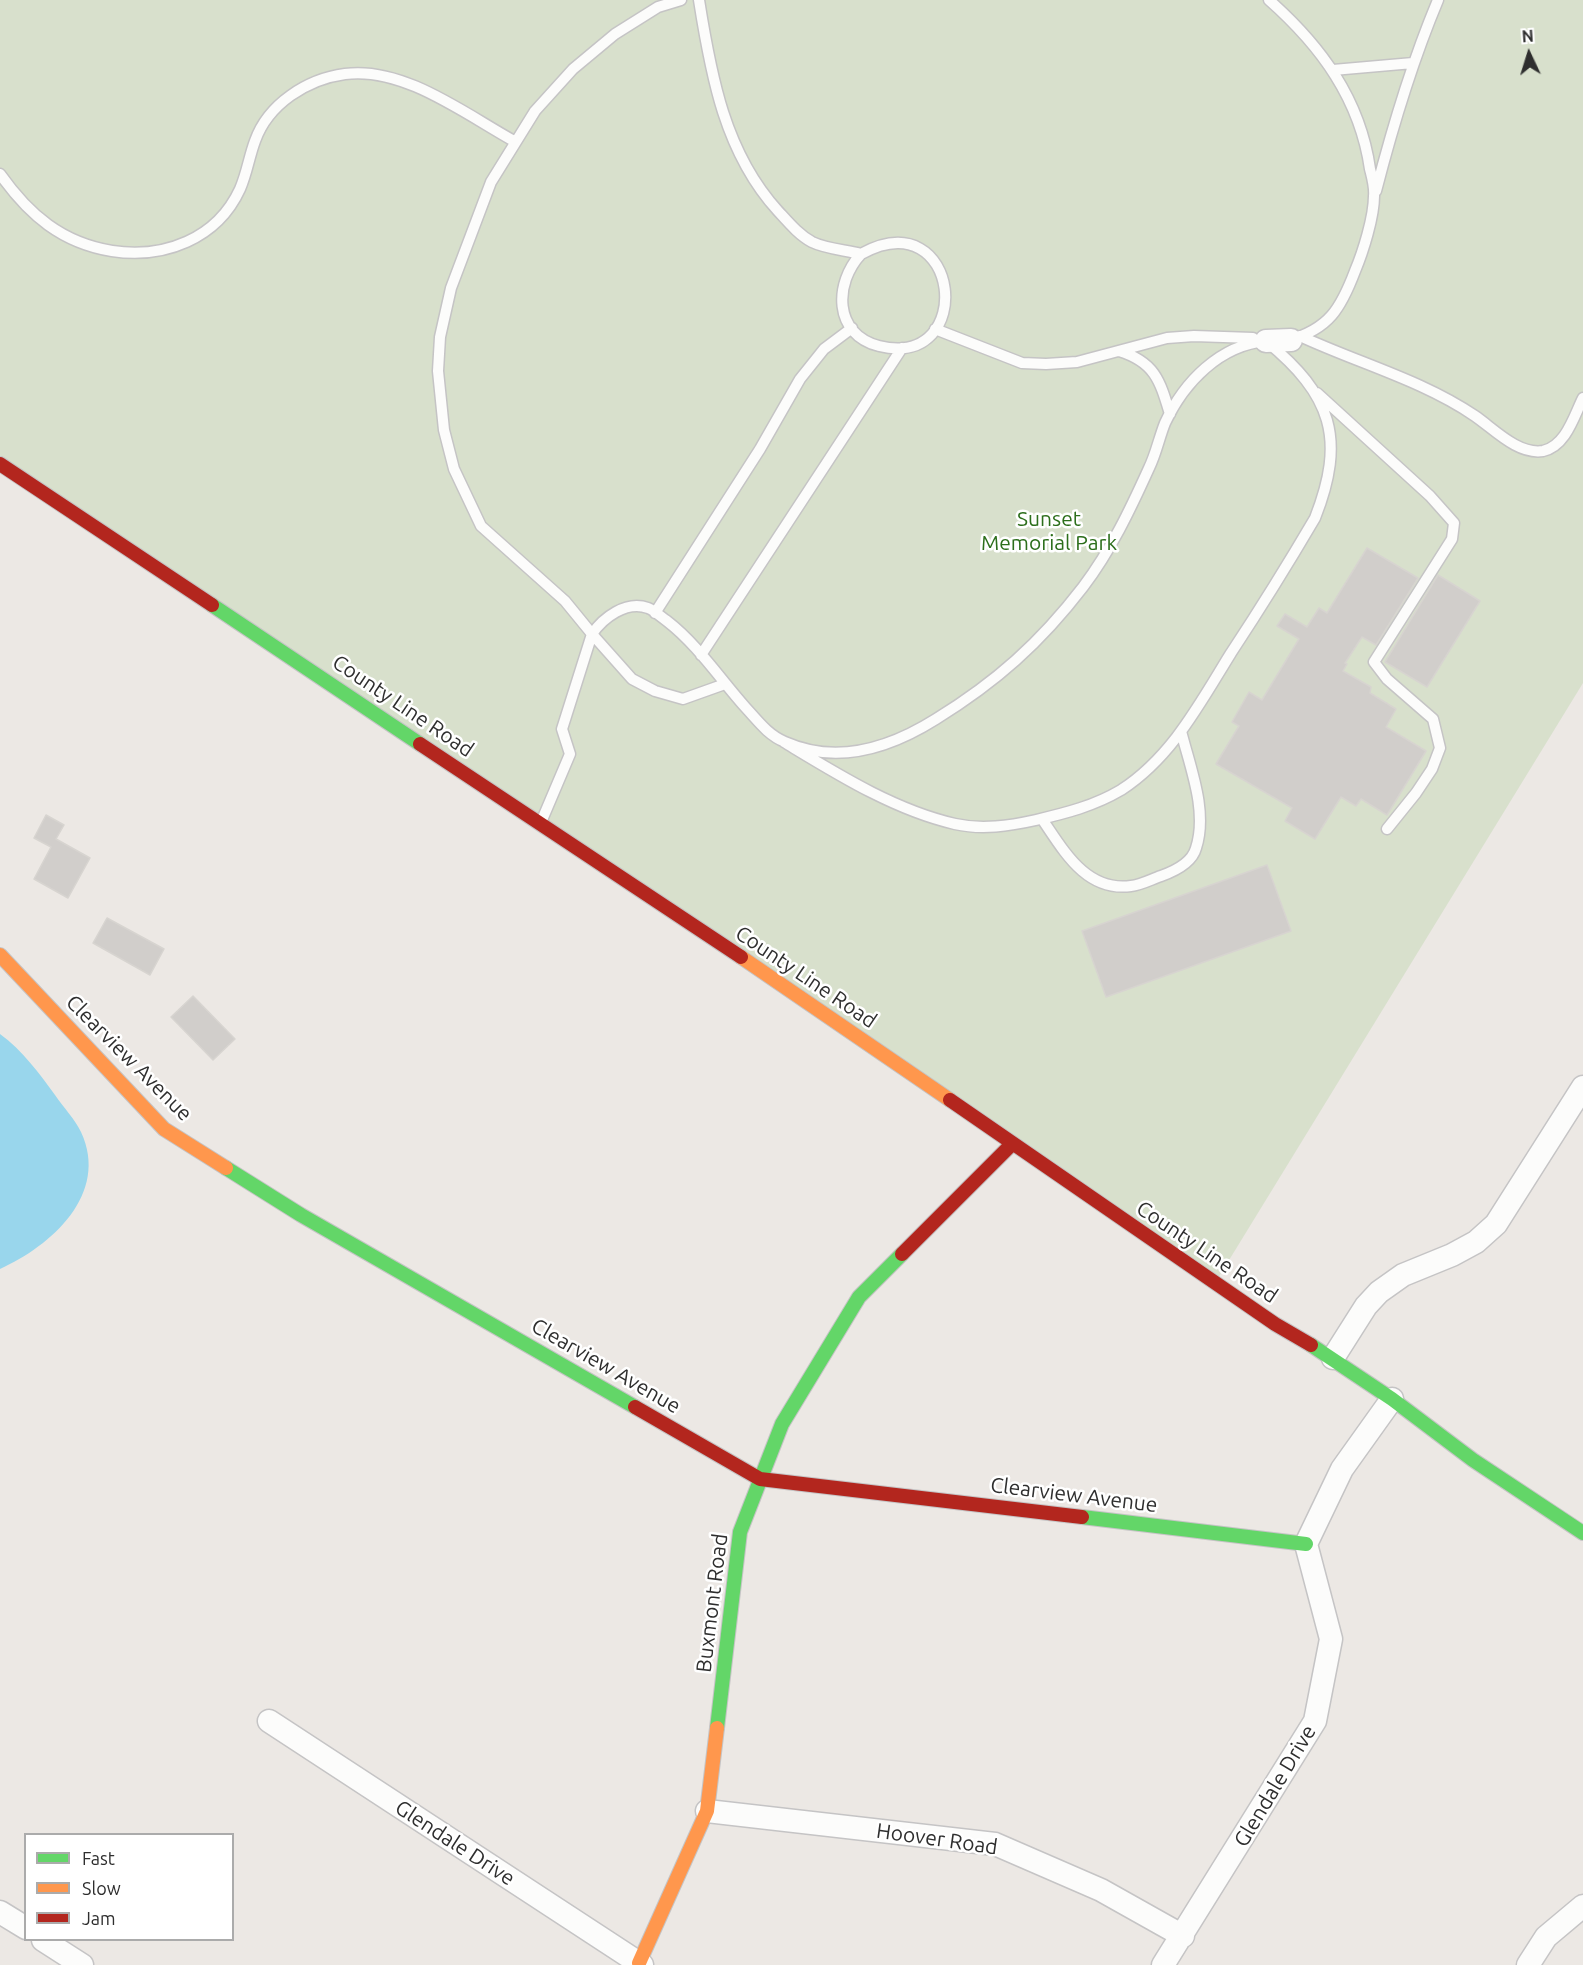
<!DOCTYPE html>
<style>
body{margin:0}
#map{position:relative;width:1583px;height:1965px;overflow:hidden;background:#ece8e4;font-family:Ubuntu,sans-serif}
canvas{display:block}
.legend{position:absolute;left:24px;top:1833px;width:210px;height:108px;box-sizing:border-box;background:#fff;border:2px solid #ababab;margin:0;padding:8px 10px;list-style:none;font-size:18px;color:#2e2e2e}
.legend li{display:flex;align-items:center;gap:12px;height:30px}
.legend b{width:30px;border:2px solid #ababab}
.north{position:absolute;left:1499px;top:24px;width:60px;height:60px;-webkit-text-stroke:4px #fff;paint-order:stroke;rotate:356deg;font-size:16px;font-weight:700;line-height:24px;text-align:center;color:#2e2e2e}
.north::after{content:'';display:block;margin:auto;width:21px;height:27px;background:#2e2e2e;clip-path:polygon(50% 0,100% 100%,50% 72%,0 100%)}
</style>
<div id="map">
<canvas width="1583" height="1965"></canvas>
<ul class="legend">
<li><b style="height:8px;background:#63d668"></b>Fast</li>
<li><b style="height:8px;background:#ff974d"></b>Slow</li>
<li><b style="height:8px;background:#b3261e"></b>Jam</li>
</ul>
<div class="north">N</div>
</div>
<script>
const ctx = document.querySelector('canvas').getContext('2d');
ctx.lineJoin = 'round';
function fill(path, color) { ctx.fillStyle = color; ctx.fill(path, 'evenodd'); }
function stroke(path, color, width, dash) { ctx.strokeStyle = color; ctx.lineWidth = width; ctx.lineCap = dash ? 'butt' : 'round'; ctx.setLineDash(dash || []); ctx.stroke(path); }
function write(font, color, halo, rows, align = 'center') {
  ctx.font = font + ' Ubuntu,sans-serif'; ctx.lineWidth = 5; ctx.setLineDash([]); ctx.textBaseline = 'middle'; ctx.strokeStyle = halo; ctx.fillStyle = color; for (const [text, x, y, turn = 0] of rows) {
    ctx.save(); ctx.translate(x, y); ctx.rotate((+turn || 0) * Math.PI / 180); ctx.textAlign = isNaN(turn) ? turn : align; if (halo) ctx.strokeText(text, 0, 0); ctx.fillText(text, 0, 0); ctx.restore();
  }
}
const cemetery = new Path2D(`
 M0 0H1583V683L1215 1283 0 465Z`);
const water = new Path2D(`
 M0 1034C23 1051 39 1073 55 1095 63 1107 75 1119 81 1132 110 1194 51 1246 0 1269Z`);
const building = new Path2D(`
 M1367 548 1418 578 1376 645 1362 637 1345 663 1347 664 1343 671 1371 687 1370 693 1396 709 1386 727 1426 751 1387 815 1361 799 1356 806 1341 797 1315 839 1285 821 1292 808 1216 764 1239 726 1232 722 1249 692 1262 700 1299 639 1277 626 1285 614 1307 627 1319 608 1327 613Z
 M1438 575 1480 601 1427 687 1385 662Z
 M46 815 64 825 56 839 90 858 68 898 34 879 51 847 34 838Z
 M1267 865 1291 931 1106 997 1082 931Z
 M107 918 164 949 150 975 93 943Z
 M193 996 235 1039 213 1060 171 1017Z`);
const lane = new Path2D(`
 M699 0C711 76 725 153 778 211 789 223 799 235 812 242 826 249 846 250 861 254 961 199 978 370 879 346 833 334 834 283 861 254
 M1269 0C1321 46 1360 99 1370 169 1372 177 1375 187 1374 196 1374 217 1363 252 1355 271 1341 308 1329 329 1289 340
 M1333 70 1413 63
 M0 174C29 215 62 243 112 251 164 259 217 239 240 189 247 173 249 157 255 141 268 104 307 79 345 74 403 66 465 114 514 141
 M1376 191C1393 125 1412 62 1438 0
 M935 329 1022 363 1046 364 1077 362 1167 338 1194 336 1253 338
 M1300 336C1358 363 1422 380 1475 416 1494 429 1518 455 1543 451 1566 446 1574 416 1583 398
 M1119 351C1155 362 1160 381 1170 414
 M1317 393 1430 496 1454 523 1452 539 1374 662 1387 679 1433 719 1440 748 1432 769 1416 793 1387 829
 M655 613 760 449 800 379 824 349 852 328
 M701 655 902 348
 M725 684 683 699 655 691 632 679 592 634C603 618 626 600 648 608 654 610 661 617 667 621 698 645 720 679 746 708 758 721 768 735 785 742 837 765 890 748 936 719 996 682 1040 643 1083 587 1111 550 1130 510 1149 468 1156 454 1159 438 1165 423 1184 382 1220 345 1266 341 1332 395 1346 439 1315 518 1288 564 1260 609 1231 653 1200 703 1172 757 1121 790 1094 806 1066 813 1036 820 1009 826 982 830 955 824 894 810 837 774 784 742
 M1042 819C1064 851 1086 892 1131 886 1141 885 1152 879 1161 876 1175 871 1192 863 1196 848 1208 811 1190 767 1181 731
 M542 820 570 754 562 729 592 634 565 601 481 526 454 469 444 430 438 371 440 337 451 288 491 182 535 111 573 69 615 34 658 7 681 0`);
const street = new Path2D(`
 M1266 341 1291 340
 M1333 1358 1366 1306 1379 1292 1403 1275 1452 1255 1476 1242 1496 1224 1583 1087
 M269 1721 642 1965
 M707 1811 995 1844 1101 1890 1183 1936
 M0 1912 26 1928
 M43 1940 82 1965
 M1163 1965 1315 1721 1331 1639 1306 1544 1342 1469 1392 1399
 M1528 1965 1546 1937 1583 1906`);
const fast = new Path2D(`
 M212 605 420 744
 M226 1168 301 1215 635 1407
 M1311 1345 1392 1399 1473 1460 1583 1533
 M1082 1517 1306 1544
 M717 1728 740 1532 782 1424 859 1297 902 1254`);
const slow = new Path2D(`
 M0 955 164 1129 226 1168
 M741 957 950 1100
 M639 1963 707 1811 717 1728`);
const jam = new Path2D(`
 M0 464 212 605
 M420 744 741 957
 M950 1100 1275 1324 1311 1345
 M902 1254 1012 1144
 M635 1407 760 1479 1082 1517`);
const parkNames = [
 ["Sunset",1049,519],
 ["Memorial Park",1049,543]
];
const streetNames = [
 ["County Line Road",403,706,34],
 ["County Line Road",806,977,34],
 ["Clearview Avenue",129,1058,45],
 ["County Line Road",1207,1252,34],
 ["Clearview Avenue",606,1366,30],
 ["Clearview Avenue",1074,1495,7],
 ["Buxmont Road",712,1603,-83],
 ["Glendale Drive",1275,1786,-59],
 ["Hoover Road",937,1839,8],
 ["Glendale Drive",455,1843,33]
];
fill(cemetery, '#d8e0cc');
fill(water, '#99d6ec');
fill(building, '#d1cecb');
stroke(building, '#d7d4d0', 1.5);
stroke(lane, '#c5c4c5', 13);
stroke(street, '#c5c4c5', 25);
stroke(fast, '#c5c4c5', 16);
stroke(slow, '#c5c4c5', 16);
stroke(jam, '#c5c4c5', 16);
stroke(lane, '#fcfcfb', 10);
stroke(street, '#fcfcfb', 22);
stroke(fast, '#63d668', 14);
stroke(slow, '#ff974d', 14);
stroke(jam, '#b3261e', 14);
write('21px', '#2c6e1b', '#fff', parkNames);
write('21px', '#2e2e2e', '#fff', streetNames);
</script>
